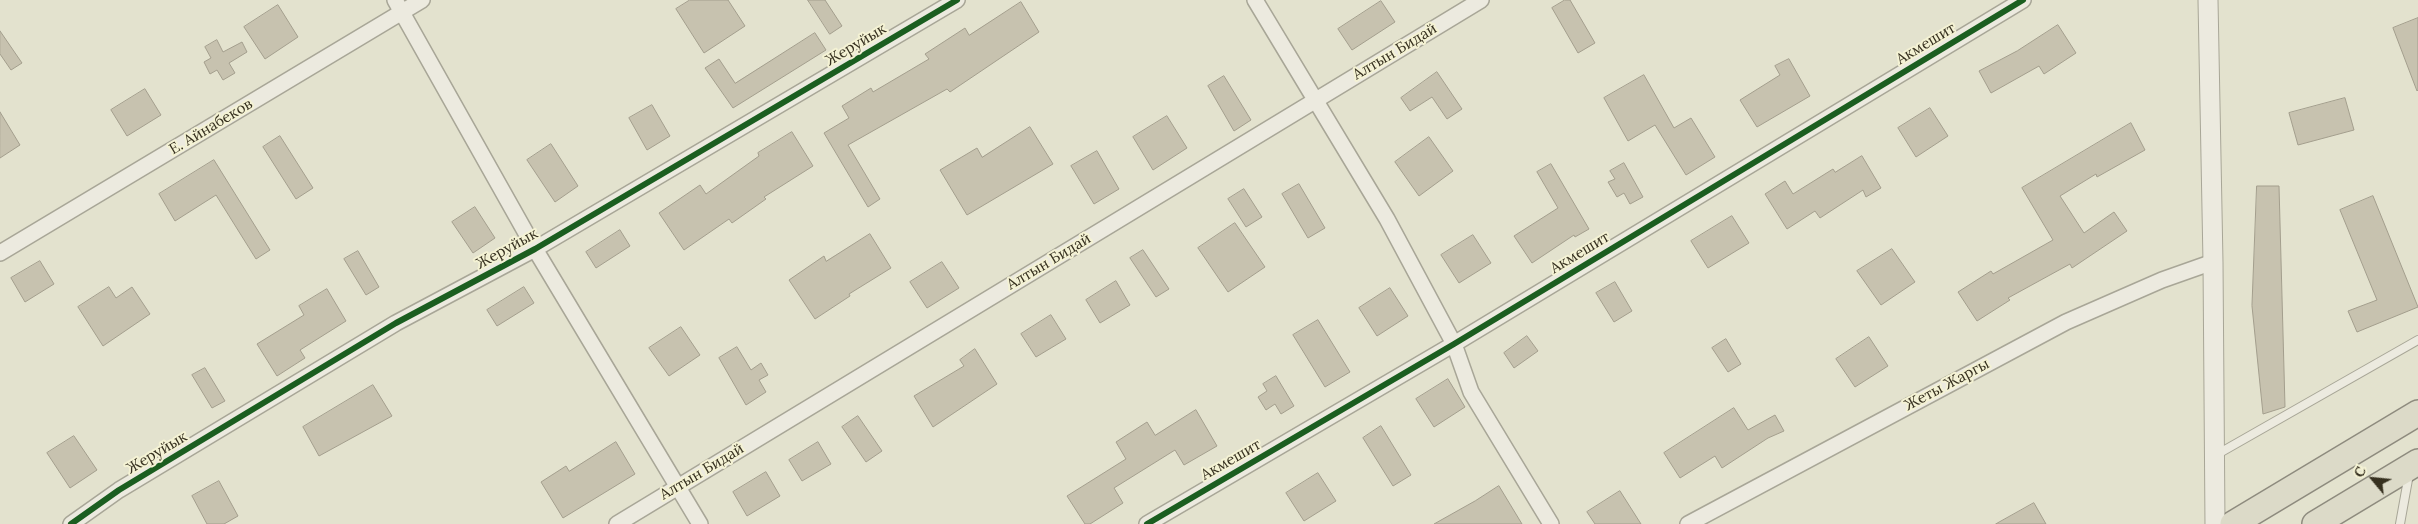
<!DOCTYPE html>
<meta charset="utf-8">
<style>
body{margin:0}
#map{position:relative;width:2418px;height:524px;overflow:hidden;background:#e3e2ce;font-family:Lora,serif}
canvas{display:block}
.north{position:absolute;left:2348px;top:454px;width:50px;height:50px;-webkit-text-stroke:4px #f4f2d4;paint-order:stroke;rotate:298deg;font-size:14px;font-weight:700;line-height:20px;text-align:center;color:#36301f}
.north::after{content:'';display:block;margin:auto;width:18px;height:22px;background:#36301f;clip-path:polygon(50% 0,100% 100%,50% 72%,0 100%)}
</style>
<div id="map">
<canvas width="2418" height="524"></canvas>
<div class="north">С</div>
</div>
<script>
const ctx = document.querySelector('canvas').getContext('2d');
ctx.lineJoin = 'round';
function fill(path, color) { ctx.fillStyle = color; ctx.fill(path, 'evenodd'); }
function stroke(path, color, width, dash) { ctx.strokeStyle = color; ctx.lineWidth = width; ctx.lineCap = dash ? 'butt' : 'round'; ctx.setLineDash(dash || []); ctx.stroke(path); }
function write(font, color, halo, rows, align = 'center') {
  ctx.font = font + ' Lora,serif'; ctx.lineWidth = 4; ctx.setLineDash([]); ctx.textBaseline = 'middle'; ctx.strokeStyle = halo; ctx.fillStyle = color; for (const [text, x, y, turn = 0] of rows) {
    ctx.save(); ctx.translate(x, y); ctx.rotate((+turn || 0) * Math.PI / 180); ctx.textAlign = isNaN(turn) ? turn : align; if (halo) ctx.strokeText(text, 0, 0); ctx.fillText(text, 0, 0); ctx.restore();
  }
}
const building = new Path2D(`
 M690 0H728L745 26 704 53 676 9Z
 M808 0H825L842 26 830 34Z
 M1565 0H1570L1595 43 1578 53 1552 8Z
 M1381 1 1395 22 1352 50 1338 29Z
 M1021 2 1039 32 950 92 947 89 848 145 880 199 868 207 824 133 849 118 842 106 871 88 873 92 929 59 925 54 965 28 969 35Z
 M278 5 298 37 265 59 244 27Z
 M2418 18V90L2417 91 2393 28Z
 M2058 25 2076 53 2044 74 2039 66 1991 93 1979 71 2017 51Z
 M0 31 22 63 11 70 0 54Z
 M815 33 826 50 733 108 705 68 719 59 735 83Z
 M217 40 223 52 242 42 247 52 229 63 235 73 223 80 217 70 210 74 204 62 211 58 205 47Z
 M1789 59 1810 96 1757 127 1740 100 1780 75 1775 66Z
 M1437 72 1462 109 1447 119 1432 97 1410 111 1401 98Z
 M1644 75 1674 128 1691 118 1715 157 1686 175 1655 125 1628 141 1604 98Z
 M1224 76 1251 120 1234 131 1208 86Z
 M145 89 161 115 127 136 111 110Z
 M2345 98 2354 130 2298 145 2289 113Z
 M652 105 670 136 647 150 629 118Z
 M1930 108 1948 136 1916 157 1898 128Z
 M0 112 20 145 0 158Z
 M1167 116 1187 148 1153 170 1133 137Z
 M2131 123 2145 150 2097 177 2096 174 2060 196 2084 233 2114 212 2127 231 2072 268 2070 264 2008 298 2010 300 1977 321 1958 292 1991 271 1993 274 2053 240 2022 188Z
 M1030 127 1053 164 967 215 940 170 977 148 982 157Z
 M792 132 813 166 764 197 766 199 732 223 729 219 684 250 659 213 700 185 706 194 759 156 758 153Z
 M280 136 313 188 296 199 263 147Z
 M1429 137 1453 171 1419 196 1395 162Z
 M551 144 578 186 555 202 527 160Z
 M1097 151 1119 189 1094 204 1071 166Z
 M1862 156 1881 188 1866 197 1863 190 1820 218 1815 211 1787 229 1765 194 1785 181 1793 194 1833 169 1835 172Z
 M214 160 270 250 256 259 216 195 175 221 159 194Z
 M1624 163 1643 197 1630 204 1624 193 1617 197 1608 182 1615 179 1610 171Z
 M1551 164 1589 229 1575 237 1574 235 1532 263 1514 236 1558 208 1537 172Z
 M1299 184 1325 228 1308 238 1282 194Z
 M2257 186H2279L2285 407 2263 414 2252 306Z
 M1244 189 1262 217 1246 227 1228 199Z
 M2373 196 2418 307 2357 332 2348 311 2377 300 2340 210Z
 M475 207 495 238 473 253 452 222Z
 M1732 216 1749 243 1708 268 1691 241Z
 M1235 223 1265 267 1228 292 1198 248Z
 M620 230 630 246 596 268 586 252Z
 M870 234 891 268 849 294 850 296 815 319 789 280 824 256 826 261Z
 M1473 235 1491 263 1459 283 1441 255Z
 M1892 249 1915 282 1881 305 1857 271Z
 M1143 250 1169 289 1156 297 1130 258Z
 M358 251 379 287 366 295 344 259Z
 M40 261 54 284 25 302 11 278Z
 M942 262 959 288 927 308 910 282Z
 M1116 281 1130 305 1100 323 1086 300Z
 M1615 282 1632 311 1614 322 1596 293Z
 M109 287 116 298 132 287 150 314 103 346 78 307Z
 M524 287 534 303 497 326 487 310Z
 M1390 288 1408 316 1377 336 1359 308Z
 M327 289 346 321 300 350 305 358 277 376 257 344 304 315 299 306Z
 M1051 315 1066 339 1036 357 1021 334Z
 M1318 320 1350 372 1325 387 1293 335Z
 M681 327 700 355 669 376 649 348Z
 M1527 336 1538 351 1514 368 1504 353Z
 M1869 337 1888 366 1855 387 1836 359Z
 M1726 339 1741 364 1728 372 1712 348Z
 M737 347 751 370 761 363 768 375 759 380 766 392 746 405 719 358Z
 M975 349 997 384 933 427 914 396 964 366 960 360Z
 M205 368 225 401 212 408 192 375Z
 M1276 376 1294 406 1281 414 1275 404 1266 410 1258 397 1267 391 1263 384Z
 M1448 379 1465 407 1434 427 1416 399Z
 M373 385 392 416 319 456 303 427Z
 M1734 408 1748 430 1775 415 1784 431 1768 438 1722 468 1715 456 1680 478 1664 453Z
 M1196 410 1217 446 1184 465 1175 450 1114 488 1123 503 1090 524H1085L1067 496 1126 459 1116 442 1147 422 1155 435Z
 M858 416 882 451 866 462 842 427Z
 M1381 426 1411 475 1393 486 1363 438Z
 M74 436 97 470 70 488 47 453Z
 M616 442 635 474 563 518 541 482 566 466 569 471Z
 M818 442 831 464 802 481 789 460Z
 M766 472 780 496 747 516 733 492Z
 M1318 473 1336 501 1304 521 1286 493Z
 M219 481 238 516 224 524H207L192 496Z
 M1499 486 1522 524H1434L1475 501Z
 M1620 491 1641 524H1595L1587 512Z
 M2034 503 2046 524H1996Z`);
const service = new Path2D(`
 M2216 455 2418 340
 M2400 524 2409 474`);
const minor = new Path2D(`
 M395 0 535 249 700 524
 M1255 0 1387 219 1454 344 1471 392 1551 524
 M0 253 422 0
 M71 524 119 490 396 323 535 249 957 0
 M617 524 1481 0
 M1147 524 1454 344 2023 0
 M1688 524 2066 322 2162 280 2213 262`);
const tertiary = new Path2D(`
 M2208 0 2213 262 2215 524`);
const trunk = new Path2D(`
 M2233 524 2418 413
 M2315 524 2418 462`);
const cycleway = new Path2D(`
 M71 524 119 490 396 323 535 249 957 0
 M1147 524 1454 344 2023 0`);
const streetNames = [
 ["Акмешит",1926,44,-31],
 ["Жеруйык",856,45,-31],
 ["Алтын Бидай",1395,52,-31],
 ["Е. Айнабеков",211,127,-31],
 ["Жеруйык",507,249,-29],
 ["Акмешит",1580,253,-31],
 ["Алтын Бидай",1049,262,-31],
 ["Жеты Жаргы",1947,385,-28],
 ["Жеруйык",157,453,-31],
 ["Акмешит",1231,460,-30],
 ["Алтын Бидай",702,472,-31]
];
fill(building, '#c7c2af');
stroke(building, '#a39e8d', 1);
stroke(service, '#a8a697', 10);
stroke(minor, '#a8a697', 18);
stroke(tertiary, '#a8a697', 21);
stroke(trunk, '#8e8b7e', 28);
stroke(service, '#eceadf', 8);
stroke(minor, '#eceadf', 15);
stroke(tertiary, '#eceadf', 19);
stroke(trunk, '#dcdac8', 25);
stroke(cycleway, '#1b5e20', 6);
write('15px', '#36301f', '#f4f2d4', streetNames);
</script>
